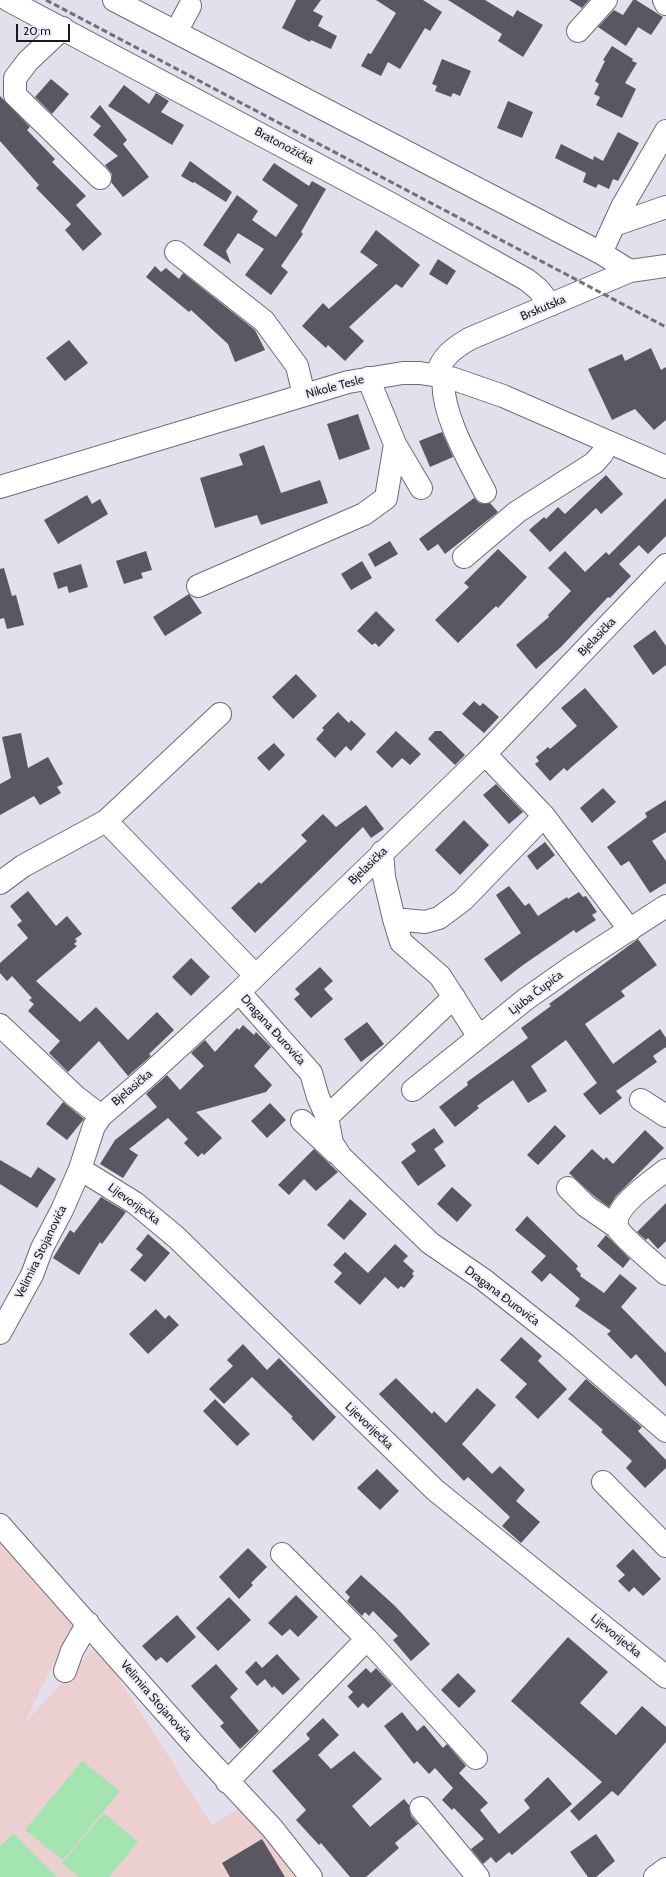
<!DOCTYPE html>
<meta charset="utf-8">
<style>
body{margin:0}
#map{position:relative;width:666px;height:1877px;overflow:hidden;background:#e3dfec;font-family:Cabin,sans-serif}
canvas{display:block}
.scale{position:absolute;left:16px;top:24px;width:54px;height:18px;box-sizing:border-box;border:2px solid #1a181d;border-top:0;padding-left:5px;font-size:12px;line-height:14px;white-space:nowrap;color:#1a181d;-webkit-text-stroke:3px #f0ecf9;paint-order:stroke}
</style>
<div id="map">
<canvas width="666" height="1877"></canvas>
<div class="scale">20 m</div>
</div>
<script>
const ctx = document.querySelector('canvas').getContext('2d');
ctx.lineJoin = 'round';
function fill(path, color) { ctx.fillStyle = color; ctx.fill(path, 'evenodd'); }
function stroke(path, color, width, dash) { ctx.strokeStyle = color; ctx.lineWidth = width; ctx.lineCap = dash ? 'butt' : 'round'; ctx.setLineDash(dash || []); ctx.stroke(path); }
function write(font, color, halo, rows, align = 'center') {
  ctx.font = font + ' Cabin,sans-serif'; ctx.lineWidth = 4; ctx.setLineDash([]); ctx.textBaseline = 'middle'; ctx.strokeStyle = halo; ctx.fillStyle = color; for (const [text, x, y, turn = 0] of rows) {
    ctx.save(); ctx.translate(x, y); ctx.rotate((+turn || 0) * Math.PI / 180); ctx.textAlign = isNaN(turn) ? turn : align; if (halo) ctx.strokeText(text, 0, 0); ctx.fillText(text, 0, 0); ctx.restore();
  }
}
const education = new Path2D(`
 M0 1539 74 1622 24 1724 97 1644 212 1825 245 1805 299 1877H0Z`);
const green = new Path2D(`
 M82 1761 120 1791 63 1860 25 1830Z
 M104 1813 138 1842 109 1877H79L62 1863Z
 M13 1833 57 1877H0V1847Z`);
const building = new Path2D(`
 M296 0H321L313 11 323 16 318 26 337 36 331 49 311 40 310 42 282 28Z
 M376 0H423L442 12 430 31 425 28 400 69 388 62 381 76 361 66 368 53 371 54 396 13Z
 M448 0H485L513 17 517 10 543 25 523 57 498 41 502 34Z
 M569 0H589L582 8Z
 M633 0H636L663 17 651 35 638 27 626 46 598 27 614 10 623 15Z
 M612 46 633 59 632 61 637 63 625 83 636 89 622 118 596 105 600 97 594 94 599 84 595 81 605 61 603 60Z
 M442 59 471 71 460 96 453 93 451 97 435 91 437 86 432 84Z
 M51 79 69 94 52 114 35 97Z
 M124 85 149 104 156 93 169 101 161 112 184 125 172 145 108 106Z
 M0 96 30 127 27 130 55 159 52 162 86 196 76 205 102 234 83 251 65 230 71 224 36 188 39 185 0 141Z
 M508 101 533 112 522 138 497 128Z
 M100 105 127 140 123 144 149 177 123 197 111 182 112 174 105 165 118 156 93 135 101 126 90 117Z
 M618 132 639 143 618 181 613 179 609 189 598 184 596 188 583 182 586 173 555 158 561 144 593 160 594 156 603 161Z
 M190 161 232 192 226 202 194 182 193 183 181 176Z
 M274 163 309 186 312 181 326 189 301 232 303 234 281 266 288 272 271 295 245 275 264 249 238 233 226 251 231 264 203 245 237 195 258 211 252 220 276 237 298 205 262 180Z
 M376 230 420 265 402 288 396 284 349 327 364 341 345 361 328 345 326 348 302 326 323 303 329 309 378 265 360 252Z
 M438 259 456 271 447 285 429 274Z
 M155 266 161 272 166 268 179 279 183 273 255 330 265 350 235 362 228 344 191 310 189 312 146 277Z
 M69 340 88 363 65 381 46 358Z
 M651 348 661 370 666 367V420L654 430 635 409 612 420 588 369 622 354 625 361Z
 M358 414 370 449 339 460 327 424Z
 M442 432 453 457 430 467 419 441Z
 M264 445 281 493 320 480 328 503 261 525 257 515 215 528 200 478 243 465 239 454Z
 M606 475 623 494 601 514 596 508 550 552 529 530 544 517 546 519 558 507 565 514Z
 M87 495 92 504 100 499 108 514 58 544 44 520Z
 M474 498 479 503 484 504 490 503 498 512 445 554 438 544 428 551 419 539Z
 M666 498V536L648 554 639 545 619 564 631 576 610 598 608 597 561 647 536 669 516 645 549 617 548 615 571 591 548 568 565 551 585 572 606 552 609 555Z
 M390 541 398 554 375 567 368 554Z
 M498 549 527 577 498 608 496 606 458 643 435 620 469 587 464 583Z
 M146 551 152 570 141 573 143 578 124 584 116 561Z
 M362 561 372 578 351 590 341 574Z
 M81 564 88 587 69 593 67 586 58 589 53 573Z
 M4 568 12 596 16 595 24 625 7 629 4 618 0 619V569Z
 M189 594 202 613 165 636 153 617Z
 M376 611 395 630 379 647 375 643 372 645 357 631Z
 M655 630 666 646V665L653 675 633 646Z
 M296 674 317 696 293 719 272 697Z
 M585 688 618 727 567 771 564 768 550 781 535 764 539 761 536 757 548 747 550 749 577 726 561 708Z
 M474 701 480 706 483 703 499 717 484 733 462 714Z
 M338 712 349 723 351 720 366 734 351 751 346 746 335 758 316 739 324 730 322 728Z
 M396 731 421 754 410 765 402 758 392 768 376 752Z
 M435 731H441L465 755 455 765 428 739Z
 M21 733 28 768 48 757 63 784 57 787 61 793 40 805 34 796 0 815V784L11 778 2 737Z
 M274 743 285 755 269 771 257 758Z
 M496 784 523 812 509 824 483 795Z
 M603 788 616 802 592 823 580 808Z
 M666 800V832L652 841 666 861V883L650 893 629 861 621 866 607 847 647 817 645 813Z
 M366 805 384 829 371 838 363 827 255 933 231 908 259 882 261 884 307 841 301 835 323 814 336 827Z
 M464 820 489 845 460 875 435 850Z
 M545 842 555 855 537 870 527 856Z
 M509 886 525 906 529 903 538 916 567 897 568 899 579 892 583 897 586 896 597 912 592 915 596 920 576 933 574 930 523 965 501 982 484 959 521 933 496 895Z
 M28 891 56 926 67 916 82 934 75 939 77 941 74 944 77 946 36 981 80 1022 96 1007 128 1040 157 1012 174 1030 149 1054 151 1056 128 1076 99 1041 68 1072 49 1053 60 1041 28 1011 34 1004 29 1000 32 998 12 976 7 981 0 973V963L28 938 17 925 22 921 10 906Z
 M638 939 657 965 621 991 625 996 585 1024 613 1064 660 1029 666 1038V1047L653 1056 657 1062 616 1091 622 1098 600 1115 583 1094 597 1083 566 1040 531 1066 547 1091 528 1103 513 1080 477 1106 479 1108 455 1127 439 1107 468 1085 467 1082 528 1038 521 1028 551 1006 549 1004Z
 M191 958 210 977 191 996 172 977Z
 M320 967 333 981 324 989 333 999 311 1018 294 999 300 994 295 989Z
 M367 1022 384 1044 361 1062 344 1039Z
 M243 1025 254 1035 256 1032 271 1047 254 1066 272 1085 266 1092 196 1112 222 1138 204 1155 202 1153 198 1157 184 1143 188 1139 168 1118 129 1149 138 1155 123 1178 100 1164 115 1140 157 1107 146 1094 167 1075 180 1090 204 1066 191 1053 205 1040 215 1052 237 1028 239 1030Z
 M63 1102 84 1119 67 1140 46 1124Z
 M270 1103 286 1120 267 1138 251 1121Z
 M555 1125 566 1136 538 1165 527 1155Z
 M434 1128 444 1142 434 1149 446 1166 418 1186 401 1162 416 1151 411 1144Z
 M645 1130 664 1148 616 1196 609 1207 594 1196 569 1173 592 1149 604 1160 606 1157 613 1164Z
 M314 1149 338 1172 316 1191 304 1179 289 1195 278 1185Z
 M0 1160 31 1178 38 1167 56 1179 37 1208 0 1184Z
 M452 1187 472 1205 457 1222 437 1204Z
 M101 1197 126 1212 102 1244 100 1242 79 1275 53 1258 70 1230 74 1233Z
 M350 1199 367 1214 344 1240 327 1225Z
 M666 1203V1241L658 1249 648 1238 646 1240 637 1232Z
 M527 1216 578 1266 576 1269 581 1274 580 1276 604 1293 620 1274 637 1288 621 1307 666 1353V1387L636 1354 631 1359 607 1334 611 1331 575 1306 580 1299 550 1273 542 1282 531 1272 546 1256 515 1230Z
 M148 1234 170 1253 145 1282 130 1270 143 1255 136 1249Z
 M606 1235 630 1259 623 1268 597 1246Z
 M395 1244 408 1256 403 1261 414 1271 412 1274 414 1276 404 1288 401 1286 398 1289 385 1277 360 1305 334 1282 342 1273 333 1265 345 1252 368 1273Z
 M156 1309 165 1319 169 1315 179 1325 148 1354 129 1334Z
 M521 1337 542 1356 538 1361 567 1389 538 1419 515 1397 527 1384 500 1360Z
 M243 1344 267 1370 279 1358 336 1417 313 1441 291 1418 293 1417 252 1377 224 1404 209 1389 233 1366 227 1360Z
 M396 1378 432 1414 434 1411 446 1423 477 1388 496 1405 462 1444 492 1474 500 1466 525 1490 516 1501 540 1522 521 1543 502 1526 510 1517 468 1477 464 1481 379 1394Z
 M586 1379 642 1427 638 1431 666 1460V1468L645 1488 626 1468 632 1461 601 1432 603 1430 568 1399Z
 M215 1399 250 1434 237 1446 203 1411Z
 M377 1469 399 1491 380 1510 357 1488Z
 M248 1548 267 1567 251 1583 253 1585 239 1599 219 1577Z
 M633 1549 661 1579 643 1596 634 1587 629 1592 618 1581 625 1575 616 1566Z
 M361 1575 395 1606 430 1644 411 1661 393 1640 398 1636 373 1611 369 1616 365 1612 362 1616 347 1601 350 1597 345 1592Z
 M296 1595 318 1617 298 1637 290 1629 282 1636 268 1623Z
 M229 1597 251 1620 218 1651 196 1628Z
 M177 1615 196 1637 167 1663 161 1657 156 1661 142 1646Z
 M568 1637 608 1672 580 1703 616 1735 642 1706 666 1727V1742L618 1796 612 1791 579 1821 570 1811 602 1782 511 1701Z
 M277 1654 300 1679 283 1695 274 1686 272 1688 265 1679 257 1686 245 1672 256 1661 262 1668Z
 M216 1664 238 1689 230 1697 259 1731 240 1749 220 1726 224 1723 191 1686Z
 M366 1668 371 1673 376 1668 392 1685 368 1708 363 1703 358 1708 348 1697 353 1692 347 1686Z
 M458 1673 476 1691 459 1708 441 1690Z
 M402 1712 417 1731 424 1725 443 1748 447 1744 466 1766 459 1773 488 1803 480 1810 499 1834 530 1808 524 1800 548 1777 572 1804 512 1855 509 1852 496 1863 491 1857 483 1864 471 1849 484 1839 454 1808 452 1810 442 1800 453 1788 435 1768 429 1774 417 1761 414 1764 384 1726Z
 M323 1718 339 1735 318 1755 331 1769 354 1751 382 1779 352 1806 370 1827 404 1799 409 1805 411 1816 418 1824 395 1843 399 1848 366 1877H350L321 1843 319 1845 296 1820 306 1810 272 1771 310 1739 306 1734Z
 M596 1834 615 1861 596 1877H588L570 1852Z
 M262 1839 285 1877H230L222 1863Z`);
const minor = new Path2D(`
 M8 0 393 205 527 280 538 289 551 305
 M114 0 601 253 630 271
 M664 0 666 4
 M63 28 28 61 15 78V95L100 178
 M578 31 606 0
 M176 32 190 6
 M614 225 666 207
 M176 252 264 321 297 366 304 395
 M601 253 622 207 666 131
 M437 375C441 357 454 348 469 339L630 271 666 266
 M444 377C439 410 470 463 485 492
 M368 378 395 444 421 488
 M0 487 348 382 403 373H420L451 378 503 396 666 467
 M464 557 517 512 594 463 602 454 608 442
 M198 586 364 514 386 498 395 444
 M485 754 544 816 630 930
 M106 821 255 975
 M382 852 384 877 394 919 401 942 440 976 479 1037
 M0 883 23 866 106 821 220 714
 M394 919 425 922 439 918 463 900 544 816
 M239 992 311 1073 318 1097 327 1117 332 1143 341 1157 430 1243 484 1280 566 1345 666 1431
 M0 1025 75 1096 101 1116
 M413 1090 526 999 573 966 666 906
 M641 1100 666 1116
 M327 1117 454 997
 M302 1121 336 1153
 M80 1169 135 1203 176 1237 435 1490 666 1677
 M666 1170C652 1181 609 1209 618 1229 623 1238 657 1266 666 1274
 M568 1188 586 1206 618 1228
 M0 1333 32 1275 42 1248 62 1210 80 1169 94 1126 101 1116 144 1079 239 992 485 754 666 565
 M603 1482 666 1546
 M0 1525 198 1749 272 1828 311 1877
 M282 1554 367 1639 476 1758
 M65 1671 72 1651 88 1623
 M227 1782 367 1639
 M421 1808 478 1877
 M655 1877 666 1869`);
const rail = new Path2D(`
 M46 0 666 327`);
const streetNames = [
 ["Bratonožićka",284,146,28],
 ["Brskutska",543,308,-23],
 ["Nikole Tesle",335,387,-15],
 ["Bjelasička",597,637,-46],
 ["Bjelasička",368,866,-44],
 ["Ljuba Čupića",536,993,-37],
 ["Dragana Đurovića",273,1030,48],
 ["Bjelasička",132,1088,-40],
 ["Lijevoriječka",134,1204,36],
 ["Velimira Stojanovića",41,1252,-64],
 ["Dragana Đurovića",502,1296,37],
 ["Lijevoriječka",369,1426,44],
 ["Lijevoriječka",616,1636,39],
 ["Velimira Stojanovića",156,1701,49]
];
fill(education, '#ebd0cf');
fill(green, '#a4e4b0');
fill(building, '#595762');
stroke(minor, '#6e6b77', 24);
stroke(minor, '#fff', 22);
stroke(rail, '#726f78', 3, [6, 3]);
write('12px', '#1a181d', '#f0ecf9', streetNames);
</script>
